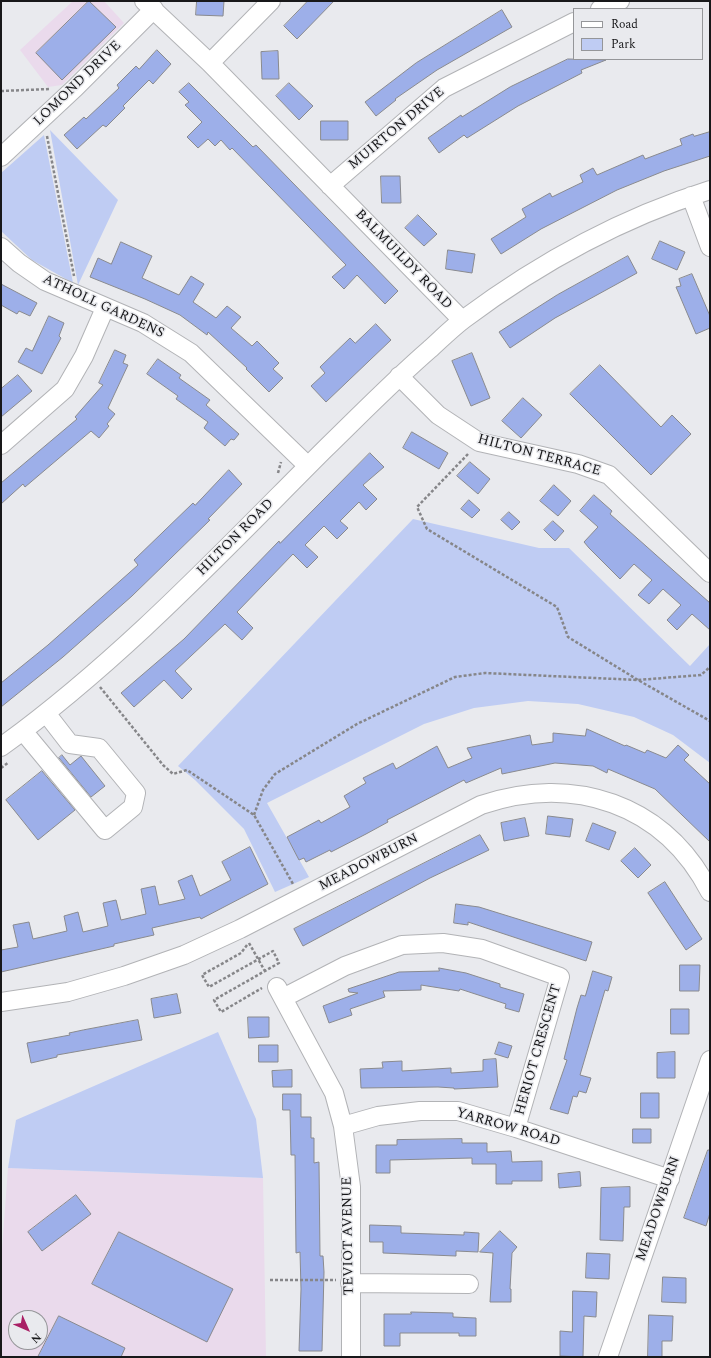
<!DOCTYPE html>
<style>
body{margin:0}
#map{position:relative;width:711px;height:1358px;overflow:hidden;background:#e9eaee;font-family:Spectral,serif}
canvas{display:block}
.frame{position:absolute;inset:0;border:2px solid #18181a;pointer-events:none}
.legend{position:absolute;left:573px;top:8px;width:130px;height:52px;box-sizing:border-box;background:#e9eaee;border:1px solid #959699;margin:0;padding:5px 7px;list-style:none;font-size:12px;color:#18181a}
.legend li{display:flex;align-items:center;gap:8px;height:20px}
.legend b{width:20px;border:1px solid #959699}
.north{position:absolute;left:8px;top:1310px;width:40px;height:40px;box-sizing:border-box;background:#e9eaee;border:1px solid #959699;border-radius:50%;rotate:135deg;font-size:11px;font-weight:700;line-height:16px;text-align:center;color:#18181a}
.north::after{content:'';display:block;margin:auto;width:14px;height:18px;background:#a92065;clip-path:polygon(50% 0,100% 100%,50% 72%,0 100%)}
</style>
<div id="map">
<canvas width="711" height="1358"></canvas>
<div class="frame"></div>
<ul class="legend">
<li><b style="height:5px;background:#fff"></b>Road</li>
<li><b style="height:11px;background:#bfccf3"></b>Park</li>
</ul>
<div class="north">N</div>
</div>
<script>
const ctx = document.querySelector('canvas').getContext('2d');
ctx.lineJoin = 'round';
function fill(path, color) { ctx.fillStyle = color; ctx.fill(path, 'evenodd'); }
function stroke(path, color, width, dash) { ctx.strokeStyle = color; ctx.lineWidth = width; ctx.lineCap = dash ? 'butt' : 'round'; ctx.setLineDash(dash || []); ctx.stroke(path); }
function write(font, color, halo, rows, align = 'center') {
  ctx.font = font + ' Spectral,serif'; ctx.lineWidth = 3; ctx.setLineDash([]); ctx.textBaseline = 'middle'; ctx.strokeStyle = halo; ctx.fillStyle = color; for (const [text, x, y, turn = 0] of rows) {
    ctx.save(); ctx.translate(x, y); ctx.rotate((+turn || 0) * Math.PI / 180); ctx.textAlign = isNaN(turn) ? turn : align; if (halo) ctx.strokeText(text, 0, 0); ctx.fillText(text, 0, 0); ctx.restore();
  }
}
const commercial = new Path2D(`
 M73 1H104L124 23 62 85 48 87 20 50Z
 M8 1168 263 1178 266 1357H1V1263ZM16 1318H40V1342H16Z`);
const green = new Path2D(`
 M50 130 118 200 78 285Z
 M44 135 73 283 32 260 1 231V173Z
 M413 519 539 548H569L690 666 710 644V763L673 735 634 717 578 704 528 701 474 708 424 724 267 803 309 877 275 892 244 829 195 780 178 766Z
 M218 1032 256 1119 263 1178 8 1168 16 1120Z`);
const building = new Path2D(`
 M89 1 116 27 62 80 36 53Z
 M197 1H224L223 16 196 15Z
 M308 1H334L297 39 284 26Z
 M502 10 512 27 437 70 395 99 396 100 376 116 365 102 416 63Z
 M157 50 171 64 153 84 149 80 123 106 125 108 106 127 103 125 77 149 64 135 84 117 86 119 119 88 117 85 136 66 139 69Z
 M278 51 279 79H262L261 52Z
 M568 59 606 60 581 70 582 73 518 106 467 138 464 135 439 153 428 138 461 115 462 117 510 87Z
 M189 83 253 147 256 145 398 291 385 304 357 275 344 289 332 277 346 265 232 148 230 150 221 140 215 146 208 139 198 148 187 137 202 122 185 105 189 102 179 92Z
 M289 83 313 106 299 120 276 96Z
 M321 121H348V140H321Z
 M710 132V156L664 171 617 190 541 229 501 254 491 239 526 217 522 209 550 193 552 197 583 182 580 175 593 168 597 175 643 155 645 159 682 145 680 139 693 134 694 136Z
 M381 176H400L401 203H382Z
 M418 215 437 234 424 246 405 228Z
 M660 241 685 252 677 270 652 259Z
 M121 242 152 256 142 278 179 295 191 276 204 284 193 302 216 318 227 306 241 317 231 328 252 346 257 341 279 363 273 369 283 378 269 392 246 369 247 368 208 332 207 335 180 315 145 299 90 277 98 258 111 264Z
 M448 250 475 254 472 273 446 269Z
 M628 256 637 273 555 318 510 348 499 332 557 295Z
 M692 274 710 316V328L696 334 676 287 681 286 679 279Z
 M1 284 37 303 30 316 19 311 17 314 1 305Z
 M49 316 64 323 59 336 61 338 42 374 18 362 26 348 32 351Z
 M376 324 391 340 326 402 311 386 325 373 320 367 350 338 355 343Z
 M115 350 126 355 123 363 128 365 108 408 115 414 107 424 109 426 99 438 91 431 25 487 23 484 1 504V483L77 419 75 417 103 385 99 383Z
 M472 353 490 398 471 406 452 361Z
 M158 359 181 375 179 378 210 400 206 405 239 434 234 440 231 439 225 446 204 428 208 422 176 399 178 396 147 374Z
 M600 365 661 427 672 415 691 434 651 475 570 394Z
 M18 375 32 391 1 417V389Z
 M523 398 542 415 521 438 502 421Z
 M412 432 448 453 439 469 403 448Z
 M370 453 384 467 363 485 377 499 366 510 359 502 340 521 348 528 337 539 324 526 305 545 318 557 307 568 293 554 237 612 253 628 242 640 225 624 175 671 192 689 182 699 164 680 134 707 121 693 184 639 279 541 280 543Z
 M470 462 490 479 478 494 457 476Z
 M229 470 242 484 208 519 210 520 132 596 63 657 1 707V683L48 645 138 565 134 560 193 503 195 505Z
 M554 485 571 501 558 516 540 501Z
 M594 495 612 511 610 514 710 603V630L692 614 677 630 667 620 681 605 663 589 649 604 638 595 652 580 634 564 620 579 589 548 584 542 598 527 580 511Z
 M469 500 480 510 472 518 461 509Z
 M509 512 520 522 512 530 501 520Z
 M553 521 564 531 555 541 544 530Z
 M587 729 625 746 626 745 645 753 647 750 666 758 678 745 689 755 684 760 710 784V842L655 789 608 769 607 773 593 766 555 763 502 774 501 768 466 783 464 780 387 820 388 822 366 834 331 852 330 850 306 862 304 858 299 860 287 837 319 820 321 823 350 807 344 796 366 783 363 778 393 763 396 769 437 746 448 768 472 758 467 748 530 735 532 745 553 742V733L585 736Z
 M62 755 70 765 81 756 105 786 91 797 59 758Z
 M42 771 75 810 38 840 6 800Z
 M548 816 573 819 570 837 546 834Z
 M525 818 529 836 504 841 501 823Z
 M593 823 616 832 609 850 586 841Z
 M480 835 489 850 430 878 303 946 294 929Z
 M250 847 268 884 201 919 200 917 152 928 154 935 114 944V946L1 972V950L18 947 13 925 29 922 33 939 67 931 64 916 78 912 83 932 108 926 103 903 116 900 121 920 146 914 141 889 155 886 159 905 185 899 178 881 192 875 200 896 231 880 222 862Z
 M635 848 651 865 638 878 621 861Z
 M665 882 702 939 686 950 648 893Z
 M456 904 479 907 592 942 586 961 468 922V925L454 923Z
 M680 965H700L699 991H680Z
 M439 968 466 973 500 984V987L524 994 519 1012 505 1008 506 1004 460 989 459 991 421 985V990L383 991 385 997 350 1009 352 1015 329 1023 323 1006 358 993 349 992 348 989 399 972 439 971Z
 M593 971 612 977 608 991 605 990 580 1075 591 1078 586 1093 579 1091 577 1097 573 1096 568 1114 550 1109 567 1060 564 1059 577 1008 581 995 585 996Z
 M177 994 181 1013 154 1018 151 999Z
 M671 1009H689V1034H671Z
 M248 1017H269V1037L249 1038Z
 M138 1020 142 1040 57 1055V1057L31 1063 27 1043 70 1035 69 1033 83 1030Z
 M499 1042 512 1046 508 1058 495 1054Z
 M259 1045H278V1062H259Z
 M675 1052V1078H657V1053Z
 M496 1059 498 1087 454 1089V1088L438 1087 361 1088 360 1069 383 1068 382 1062 402 1061V1071L451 1068V1073L483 1071V1060Z
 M292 1070V1087H273L272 1071Z
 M641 1093H659V1118H641Z
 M283 1094H301V1117H311V1138H314V1163L319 1162 320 1256H323L324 1272 322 1351H299L301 1289 300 1252 296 1253 295 1155H291L290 1110H283Z
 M633 1129H651V1143H633Z
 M462 1139V1143H487V1152L511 1151 512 1162 542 1161V1181H512V1184H496V1164H472V1158L390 1160V1173H376V1145H397V1140Z
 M708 1150H710V1213L706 1226 684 1218Z
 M580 1172 581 1186 559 1188 558 1174Z
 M630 1187V1207H624L623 1241 600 1240 601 1188Z
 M76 1195 91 1214 42 1251 28 1232Z
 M370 1225 401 1226V1233L464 1235V1232L479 1233 478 1252 456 1251V1256L383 1253V1242H370Z
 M500 1231 517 1247 512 1253 510 1289H511V1302H490L493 1253 480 1252Z
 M119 1232 233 1289 207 1342 92 1284Z
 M587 1253 610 1254 609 1279 586 1278Z
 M663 1277 686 1278V1303L662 1302Z
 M573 1291 597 1292 596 1317 584 1316 583 1357 560 1356V1331L572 1332Z
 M411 1312 453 1313V1317L476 1318V1336H459V1333H400V1346H384V1314H411Z
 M649 1315 673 1316 672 1341H662V1357H648Z
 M59 1316 125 1348 121 1357H38Z`);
const path = new Path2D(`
 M1 91 50 89
 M47 136 74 276
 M468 454 417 507 427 529 557 607 568 637 638 680 710 721
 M278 473 281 462
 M100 687 163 765 173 774 187 770 254 815 293 884
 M1 768 9 762
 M254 815 263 790 275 774 357 724 455 677 485 673 638 680 701 675 710 667
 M249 943 266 973
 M247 945 241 953 202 975 209 987 273 951 279 963 214 1000 221 1012 262 988
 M270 1280H336`);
const minor = new Path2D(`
 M144 1 210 63 462 320
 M600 9 620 1
 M210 63 271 1
 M1 157 75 88 154 9
 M330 186 444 88 574 22
 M691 196 710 247
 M1 247 19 263 45 281 143 323 191 353 308 466
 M399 376 438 415 479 442 578 464 609 475 710 573
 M1 445 65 389 84 356 105 308
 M23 731 105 830 133 807 136 793 99 748 70 744 46 713
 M1 747C120 661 221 553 324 450 359 416 393 381 430 349 441 339 452 328 464 319 539 263 621 218 710 190
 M277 987 334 1093 343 1126 351 1187V1357
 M283 998 345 966 402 945 443 943 482 949 560 977 516 1128
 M1 1002 68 992 124 976 184 955 240 929 481 805C573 774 664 803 710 892
 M343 1126 378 1116 420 1111H458L516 1128 670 1179
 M350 1283 469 1284
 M608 1357 710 1060`);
const streetNames = [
 ["LOMOND DRIVE",78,84,-44],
 ["MUIRTON DRIVE",397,129,-40],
 ["BALMUILDY ROAD",403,260,46],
 ["ATHOLL GARDENS",103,307,25],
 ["HILTON TERRACE",539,456,15],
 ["HILTON ROAD",236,538,-45],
 ["MEADOWBURN",369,863,-27],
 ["HERIOT CRESCENT",539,1050,-74],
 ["YARROW ROAD",508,1128,16],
 ["MEADOWBURN",659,1209,-71],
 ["TEVIOT AVENUE",349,1236,-91]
];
fill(commercial, '#eadaec');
fill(green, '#bfccf3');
fill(building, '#9dafe9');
stroke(building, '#898a8e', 1);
stroke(minor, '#b2b3b6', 20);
stroke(path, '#868689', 2.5, [3, 2]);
stroke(minor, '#fff', 18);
write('14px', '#18181a', '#e9eaee', streetNames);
</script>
